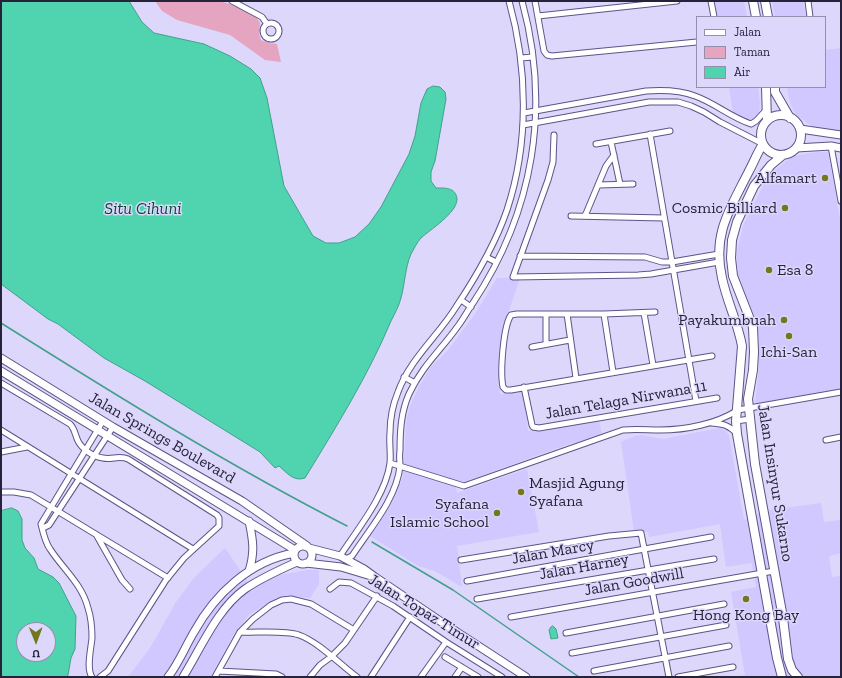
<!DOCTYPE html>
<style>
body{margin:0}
#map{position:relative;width:842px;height:678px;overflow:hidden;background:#dcd7fb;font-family:"Zilla Slab",serif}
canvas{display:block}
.frame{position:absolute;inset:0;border:2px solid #262239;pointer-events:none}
.legend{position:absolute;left:696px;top:16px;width:130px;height:72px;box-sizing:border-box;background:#dcd7fb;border:1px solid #938fad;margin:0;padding:5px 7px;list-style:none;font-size:12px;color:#262239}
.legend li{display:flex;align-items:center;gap:8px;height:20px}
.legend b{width:20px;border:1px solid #938fad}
.north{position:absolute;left:16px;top:622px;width:40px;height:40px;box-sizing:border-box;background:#dcd7fb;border:1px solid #938fad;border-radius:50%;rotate:179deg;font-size:11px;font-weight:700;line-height:16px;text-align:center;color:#262239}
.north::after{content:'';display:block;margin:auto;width:14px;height:18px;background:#73771e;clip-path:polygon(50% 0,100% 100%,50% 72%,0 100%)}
</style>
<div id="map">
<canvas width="842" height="678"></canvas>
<div class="frame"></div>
<ul class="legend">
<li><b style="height:5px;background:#fff"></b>Jalan</li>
<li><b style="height:11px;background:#e5a5c1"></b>Taman</li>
<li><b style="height:11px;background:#4fd4af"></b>Air</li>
</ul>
<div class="north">U</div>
</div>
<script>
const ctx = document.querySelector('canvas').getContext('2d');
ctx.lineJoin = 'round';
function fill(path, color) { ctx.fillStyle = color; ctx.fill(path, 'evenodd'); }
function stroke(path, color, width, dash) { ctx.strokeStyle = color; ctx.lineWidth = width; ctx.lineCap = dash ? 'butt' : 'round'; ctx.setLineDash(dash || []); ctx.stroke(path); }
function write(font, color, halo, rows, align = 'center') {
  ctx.font = font + ' "Zilla Slab",serif'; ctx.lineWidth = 3; ctx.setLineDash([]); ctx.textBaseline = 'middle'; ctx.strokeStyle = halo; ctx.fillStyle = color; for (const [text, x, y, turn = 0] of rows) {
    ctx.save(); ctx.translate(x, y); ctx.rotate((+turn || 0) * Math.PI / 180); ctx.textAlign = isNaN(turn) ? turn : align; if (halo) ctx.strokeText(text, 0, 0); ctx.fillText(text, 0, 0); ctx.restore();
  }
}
const built = new Path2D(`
 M715 1H744L747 17H717Z
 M772 1H803L806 17H775Z
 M841 48V132L819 130 806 122 795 114 789 99 787 87H825V50Z
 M729 87H758L760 104 759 114 754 119 747 120 733 113Z
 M817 152H828L841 225V390L755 404 759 367V341L756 318 747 301 738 280 737 252 743 226 765 182 775 170 793 156Z
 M497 278H520L505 322 499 350 498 382 500 394 520 391 524 393 528 431 599 419 602 435 592 439 572 443 464 482 455 480 457 493 527 469 539 532 457 546 462 587 435 571 418 566 370 536 395 497 403 477 406 422 410 406 420 385 430 368 449 349 475 314Z
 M720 428 726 431 729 436 744 520 769 510 821 503 824 522 841 520V553L829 556 832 577 840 576 841 581V677H734L745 675 731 592 756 587 752 563 726 567 720 524 649 537 648 532 634 531 621 442 635 436 642 435 663 439Z
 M225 548 252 588 280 575 307 570H319V584L310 598 287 595 272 600 249 615 232 637 211 677H128L150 648 176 602 194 578Z`);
const green = new Path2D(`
 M155 1H219L233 5 256 17 260 23 259 34 261 40 269 43 277 44 281 62 265 60 230 35 177 20 162 11Z`);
const water = new Path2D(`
 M1 1H129L142 22 154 33 204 44 230 56 251 69 260 78 267 98 284 186 313 236 326 243H339L355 237 369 224 381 207 409 154 415 136 421 103 427 89 433 86 440 87 445 92 446 99 435 161 431 172V181L436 188C444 188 456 187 457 199 457 213 431 229 421 238 417 242 414 249 411 254 405 268 405 283 401 298 399 306 395 313 391 321 368 376 336 427 305 478 294 482 287 473 279 466L275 468 260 452 145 381 104 358 58 324 48 319 1 284Z
 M12 508 18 511 22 519V540L25 548 34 558 38 569 53 577 59 583 76 616 75 649 71 658 68 675 67 677H1V511ZM24 630H48V654H24Z
 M553 626 556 629 558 638 551 639 549 630 551 627Z`);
const stream = new Path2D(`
 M1 323C114 394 228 465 347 526
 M372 542 453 590 579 677`);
const street = new Path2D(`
 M232 1 262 17 267 24
 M535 1 544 51 547 55 552 56 697 42
 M711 1 714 17
 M808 1 810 17
 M538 16 677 1
 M263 31a8 8 0 1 1 16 0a8 8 0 1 1-16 0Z
 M521 58 533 57
 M524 113 646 91C662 90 680 90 695 96 715 103 730 117 751 124L756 121 767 109
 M523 125 649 102H678L691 106 704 112 720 122 763 144
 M650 134 696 401
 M554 135 553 162 548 180 513 277 638 275 651 274 719 262
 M611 142 620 184
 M596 144 670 131
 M831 146 841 201
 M598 185 633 184
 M571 216 664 218
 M585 216 606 166 614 155
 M520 256 645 257 662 262H672L719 254
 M486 257 496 262
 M461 300 471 307
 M655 312 604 314H517L511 315C503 327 500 373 503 387L506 390H511L712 356
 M644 313 653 365
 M567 314 576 378
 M604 314 613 372
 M546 344V314
 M532 347 570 340
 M404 377 415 383
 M1 383 70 424C75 429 75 435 78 441 82 449 93 457 103 458 112 460 119 455 128 459L217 515 219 518V526L184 558 166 580 108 671 100 677
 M524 387 532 425 533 427 539 428 717 398
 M736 421 750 419
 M712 423C723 424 729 425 737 434
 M1 430 193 549
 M826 440 841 437
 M1 452 27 447
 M390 463 464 486 623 430C636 429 648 430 660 430 686 430 716 424 738 410L841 392
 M1 492H14L31 495 168 578
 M43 528 49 525 113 427
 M97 536 122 580 130 589
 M340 556C357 530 386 495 390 463 391 454 389 443 390 433 390 419 393 404 398 392 410 359 438 336 456 307 476 277 495 245 507 210 529 143 528 69 509 1
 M346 559 352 556C369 530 397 498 400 466 400 461 399 456 400 451 400 431 401 412 409 394 422 366 441 350 458 326 464 318 468 310 473 303 534 211 551 107 522 1
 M461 560 609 536 641 533 669 677
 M467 581 711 537
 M330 589 339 582 351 583 393 606 446 642 502 677
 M477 599 714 559
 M511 617 774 571
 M240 632C256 633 284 630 299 635 317 641 341 665 357 677
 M566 633 724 604
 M572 653 726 625
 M445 657 478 677
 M219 671 276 674 282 677
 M594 671 729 646
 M92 677C86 669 91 649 92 638 92 629 91 617 88 608 82 584 63 569 50 549 45 542 43 532 41 524L103 421
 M215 677 240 632 253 619 271 605 282 600 291 599 311 604 354 630
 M310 677 320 665 331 657 345 643 377 596
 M371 677 410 617
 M421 677 446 642
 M455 677 462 667
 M678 677 733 667`);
const secondary = new Path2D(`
 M800 129 841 135
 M796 148 831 146 841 148
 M1 358 113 427 242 501 307 546
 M1 371 295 550
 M249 521C253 540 255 552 249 571
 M294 555a9 9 0 1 1 18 0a9 9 0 1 1-18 0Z
 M309 548 340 556 364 569 375 577 440 621 526 677
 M306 563 341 567 371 576
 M168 677C179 663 185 647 194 632 215 594 250 561 294 553
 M183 677C201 648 217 609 245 589 261 578 279 570 297 562`);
const primary = new Path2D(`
 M753 1 756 17
 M765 1 768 17
 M766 87 767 121
 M775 87V92L790 118
 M761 135a20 20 0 1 1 40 0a20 20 0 1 1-40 0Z
 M763 144C757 153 754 162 749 171 730 209 712 234 722 278 727 302 738 323 742 346L736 421 737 434 777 658 782 677
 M783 155 771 165 754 186 737 222 732 240 731 258 733 276 753 327 754 352 753 370 748 399 755 464 783 618 788 659 792 670 798 677`);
const markers = [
 [825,178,4,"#73771e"],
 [785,208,4,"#73771e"],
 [769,270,4,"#73771e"],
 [784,320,4,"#73771e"],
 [789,336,4,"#73771e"],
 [521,492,4,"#73771e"],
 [497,513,4,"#73771e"],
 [746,599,4,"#73771e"]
];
const poiNames = [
 ["Alfamart",817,178],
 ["Cosmic Billiard",777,208],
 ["Esa 8",777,270,"left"],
 ["Payakumbuah",776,320],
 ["Ichi-San",789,352,"center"],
 ["Masjid Agung",529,483,"left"],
 ["Syafana",529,501,"left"],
 ["Syafana",489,504],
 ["Islamic School",489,522],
 ["Hong Kong Bay",746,615,"center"]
];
const streetNames = [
 ["Jalan Telaga Nirwana 11",626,400,-10],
 ["Jalan Springs Boulevard",162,438,30],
 ["Jalan Insinyur Sukarno",775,483,81],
 ["Jalan Marcy",553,552,-10],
 ["Jalan Harney",584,567,-10],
 ["Jalan Goodwill",634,582,-10],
 ["Jalan Topaz Timur",424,612,32]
];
const waterNames = [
 ["Situ Cihuni",143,209]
];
fill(built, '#d0c8fe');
fill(green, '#e5a5c1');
fill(water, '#4fd4af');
stroke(water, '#439f8c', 1);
stroke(stream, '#439f8c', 1.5);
stroke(street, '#5e5488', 7);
stroke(secondary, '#5e5488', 9);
stroke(primary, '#5e5488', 10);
stroke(street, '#fff', 5);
stroke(secondary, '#fff', 7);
stroke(primary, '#fff', 8);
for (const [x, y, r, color] of markers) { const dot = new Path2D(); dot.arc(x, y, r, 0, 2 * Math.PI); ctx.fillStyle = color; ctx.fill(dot); stroke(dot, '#dcd7fb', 1.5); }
write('16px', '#262239', '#dcd7fb', poiNames, 'right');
write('16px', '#262239', '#dcd7fb', streetNames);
write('italic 17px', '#094435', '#dcd7fb', waterNames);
</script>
